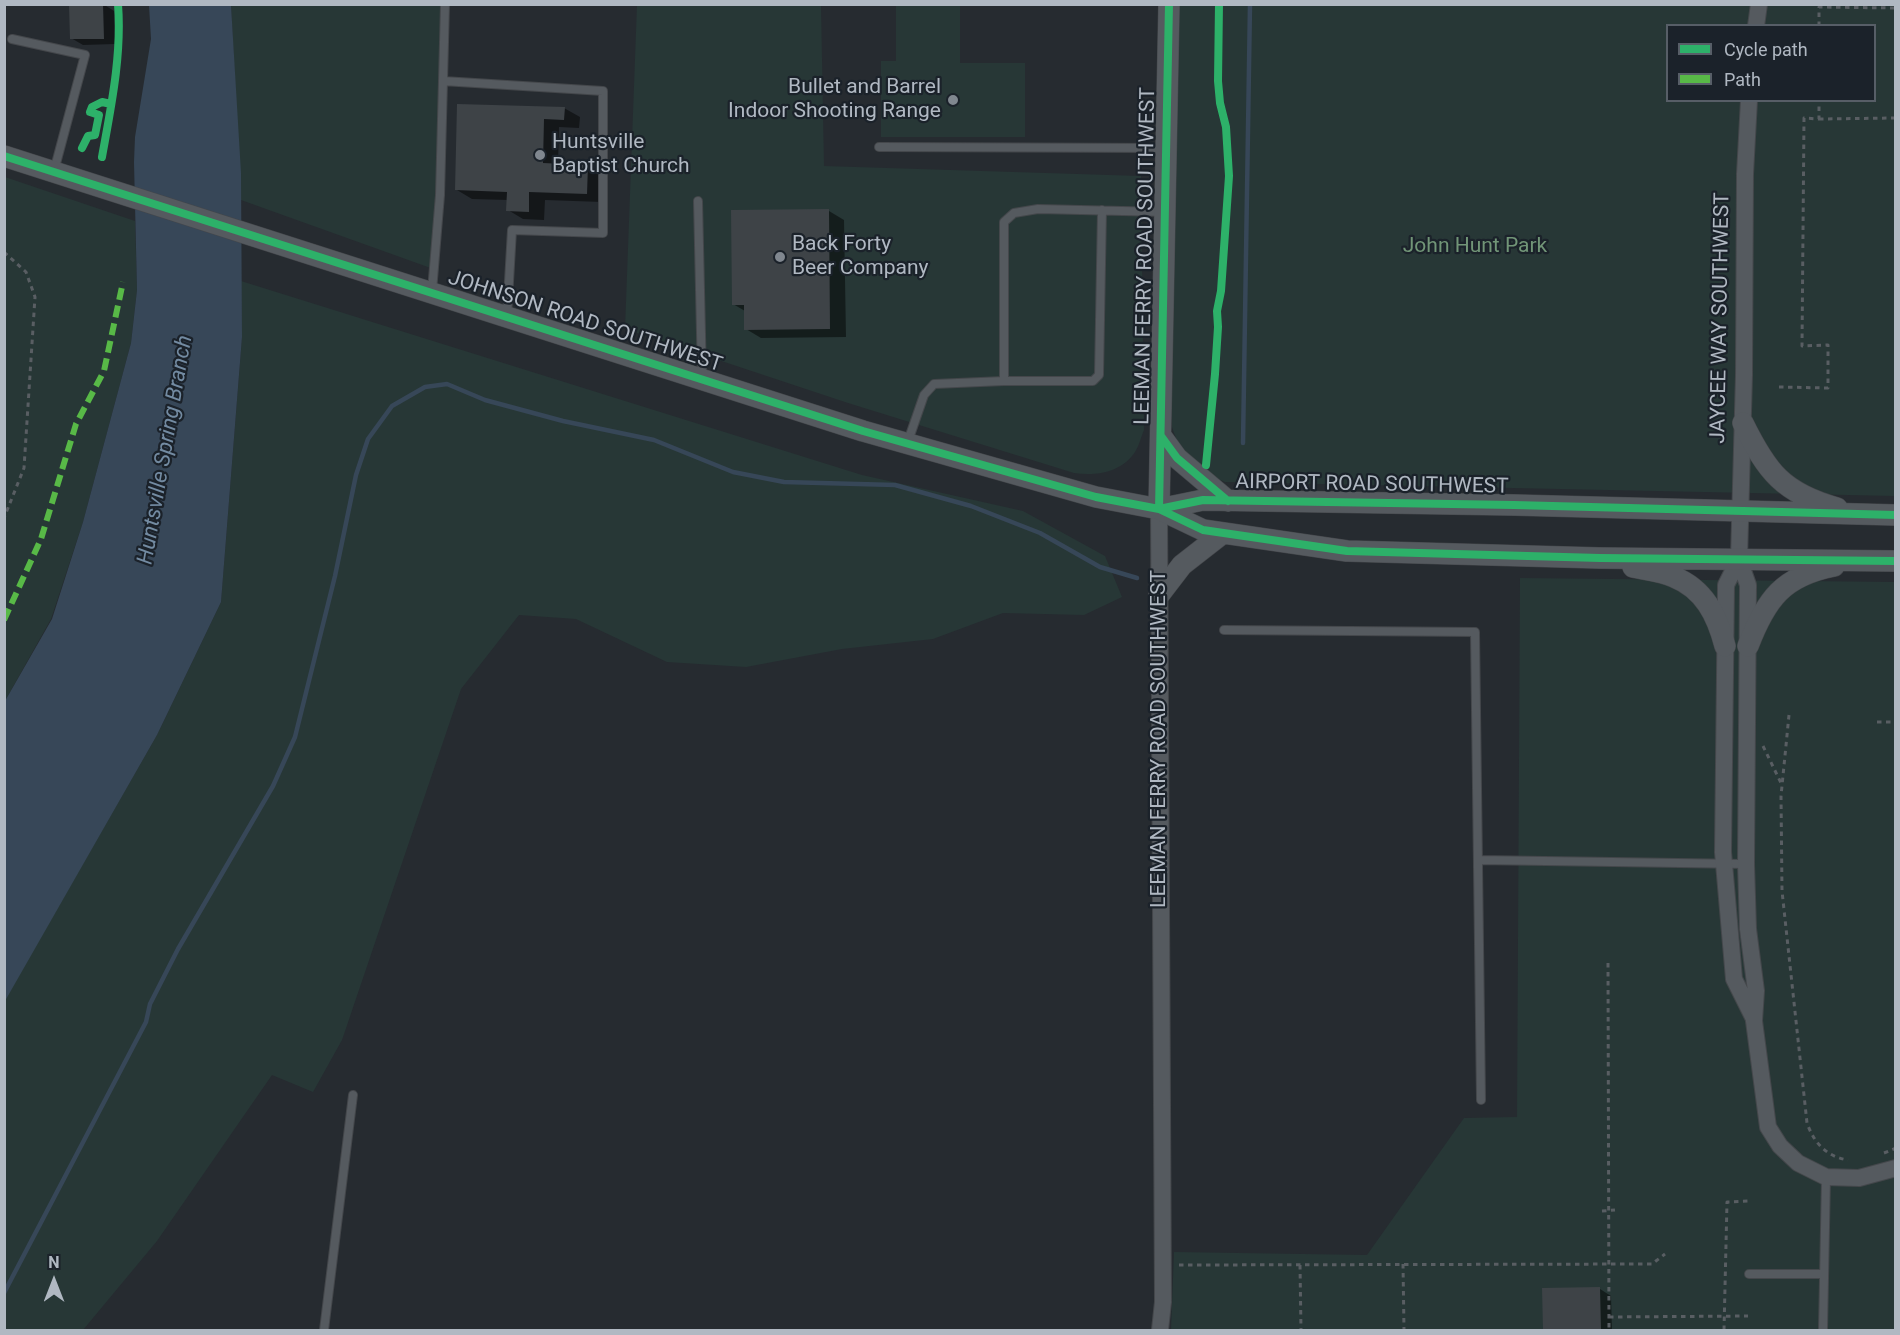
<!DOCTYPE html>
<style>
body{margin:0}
#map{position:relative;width:1900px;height:1335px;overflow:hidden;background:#262b30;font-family:Roboto,sans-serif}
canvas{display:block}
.frame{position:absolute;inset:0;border:6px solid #b0b8c2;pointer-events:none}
.legend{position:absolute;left:1666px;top:24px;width:210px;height:78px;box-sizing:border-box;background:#1b222a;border:2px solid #575e67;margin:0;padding:8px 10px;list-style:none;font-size:18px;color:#b0b8c2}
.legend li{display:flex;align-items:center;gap:12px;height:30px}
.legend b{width:30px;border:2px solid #575e67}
.north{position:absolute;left:24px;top:1251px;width:60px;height:60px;-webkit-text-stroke:4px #1b222a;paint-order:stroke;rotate:0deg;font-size:16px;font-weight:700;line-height:24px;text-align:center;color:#b0b8c2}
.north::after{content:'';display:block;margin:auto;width:21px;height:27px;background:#b0b8c2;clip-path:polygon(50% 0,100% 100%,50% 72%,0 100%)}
</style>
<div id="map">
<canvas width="1900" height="1335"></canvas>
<div class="frame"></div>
<ul class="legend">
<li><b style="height:8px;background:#2db169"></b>Cycle path</li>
<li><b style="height:8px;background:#58b947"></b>Path</li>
</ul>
<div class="north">N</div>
</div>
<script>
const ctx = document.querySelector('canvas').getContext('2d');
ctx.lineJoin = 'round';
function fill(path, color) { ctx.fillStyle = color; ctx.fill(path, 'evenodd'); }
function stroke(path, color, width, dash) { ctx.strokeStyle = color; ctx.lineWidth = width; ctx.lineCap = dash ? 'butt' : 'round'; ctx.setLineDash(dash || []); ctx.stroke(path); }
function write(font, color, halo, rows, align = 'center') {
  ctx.font = font + ' Roboto,sans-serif'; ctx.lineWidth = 4.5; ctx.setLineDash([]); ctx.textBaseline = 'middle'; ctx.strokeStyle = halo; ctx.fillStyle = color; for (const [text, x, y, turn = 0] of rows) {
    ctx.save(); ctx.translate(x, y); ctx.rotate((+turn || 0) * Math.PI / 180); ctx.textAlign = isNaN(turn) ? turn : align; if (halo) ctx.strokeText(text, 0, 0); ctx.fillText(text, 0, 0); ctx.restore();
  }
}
const green = new Path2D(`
 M231 5H446L439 271 241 200Z
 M637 5H821L824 166 1141 176 1144 430C1141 437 1139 446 1135 452 1121 473 1096 476 1074 473L848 403 625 329Z
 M896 5H960V63H1025V137H881V61H896Z
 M1170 5H1895V496L1225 482C1197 470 1181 456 1172 427ZM1668 26H1874V100H1668Z
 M5 177 135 221 137 290 131 343 83 522 51 619 5 701Z
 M241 281 862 475 1023 511 1105 556 1122 597 1084 615 1003 613 933 639 842 649 746 667 667 662 576 619 519 615 461 689 342 1040 313 1092 272 1075 157 1241 83 1330H5L4 1001 157 735 221 602 242 337Z
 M1520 578 1895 582V1330H1171L1174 1252 1367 1255 1464 1118 1517 1117Z`);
const water = new Path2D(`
 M149 5H231L241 173 242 337 221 602 157 735 5 1001V701L52 619 83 522 131 343 137 290 134 162 135 137 151 39Z`);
const shadow = new Path2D(`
 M103 4 114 11 115 44 83 45 71 38V5Z
 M458 105 564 108 580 117 579 128 559 127 558 165 588 166 603 175 602 202 545 200 544 220 523 219 508 210V200L472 199 457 190Z
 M829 211 844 220 846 337 761 338 746 329 745 311 733 304Z
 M1544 1289H1600L1611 1296 1612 1330H1544Z`);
const stream = new Path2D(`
 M1243 443 1250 4
 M4 1293 146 1022 150 1004 178 949 273 786 295 737 335 576 356 475 368 439 392 406 425 387 447 384 485 400 563 421 654 440 733 472 784 482 895 485 971 506 1040 533 1100 567 1137 578`);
const building = new Path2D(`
 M69 4H103L104 39H70Z
 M457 104 565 107 564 120 544 119 543 163 588 165 587 194 529 192V212L506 211 507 192 455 190Z
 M829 209 830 329 744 330V305H732L731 210Z
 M1600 1287 1601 1330H1543L1542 1288Z`);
const path = new Path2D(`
 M1819 26V7L1896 8
 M1819 119 1896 118
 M4 252 26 272 35 297 24 468 4 518
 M1779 387 1828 388V345L1802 346 1804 118 1819 119V100
 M1789 715 1781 796 1782 891 1807 1123C1814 1143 1827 1157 1848 1160
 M1877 722H1896
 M1763 746 1781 783
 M1608 963 1609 1330
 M1884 1153 1896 1148
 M1602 1211 1615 1210
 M1403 1264 1404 1330
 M1179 1265 1652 1264 1665 1254
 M1300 1265 1301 1330
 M1609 1317 1748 1316
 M1724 1330 1727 1202 1750 1201`);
const service = new Path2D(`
 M12 39 85 55 54 171
 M443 81 603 91V233L512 230 507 316
 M879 147 1167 148
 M698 201 702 378
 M432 291 440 195 445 4
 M1004 381H1093L1099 375 1102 210
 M907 444 924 395 934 384 1004 381V222L1014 213 1038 209 1165 212
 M1224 630 1475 632 1481 1100
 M1478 860 1746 864
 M1749 1274H1824
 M324 1330 353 1095
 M1823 1330 1826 1177`);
const minor = new Path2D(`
 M1756 26 1759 4
 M1749 100 1745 174 1744 375 1739 559 1748 585 1746 864 1748 929 1756 991 1754 1021 1768 1127 1780 1146 1798 1163 1826 1177 1859 1178 1896 1168
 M1159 509 1163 1302 1160 1330
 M1739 559 1726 585 1723 852 1734 979 1753 1017`);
const tertiary = new Path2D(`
 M4 156 863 431 1096 497 1159 509 1203 530 1347 551 1600 558 1896 561
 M1743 423C1767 472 1783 493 1837 508
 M1161 436 1177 458 1228 501
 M1159 509 1203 500 1514 505 1896 515
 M1159 509 1169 4
 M1633 567C1646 570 1661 571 1674 577 1704 589 1717 615 1725 646
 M1159 595 1182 565 1223 533
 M1748 646C1766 599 1783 576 1834 566`);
const quiet = new Path2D(`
 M4 620 41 539 76 424 104 371 123 282`);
const cycleway = new Path2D(`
 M82 148 88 136 95 135 99 115 90 112 92 107 102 102 111 104
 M4 156 863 431 1096 497 1159 509 1203 530 1347 551 1600 558 1896 561
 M102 157C111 107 122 55 118 4
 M1161 436 1177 458 1228 501
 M1206 465 1215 374 1218 327 1217 311 1221 291 1229 176 1226 127 1220 103 1218 81 1219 4
 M1159 509 1203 500 1514 505 1896 515
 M1159 509 1169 4`);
const markers = [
 [953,100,6,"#80878f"],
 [540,155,6,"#80878f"],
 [780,257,6,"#80878f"]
];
const poiNames = [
 ["Bullet and Barrel",941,88,"right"],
 ["Indoor Shooting Range",941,112,"right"],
 ["Huntsville",552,143],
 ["Baptist Church",552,167],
 ["Back Forty",792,245],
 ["Beer Company",792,269]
];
const parkNames = [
 ["John Hunt Park",1475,247]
];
const streetNames = [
 ["LEEMAN FERRY ROAD SOUTHWEST",1146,256,-89],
 ["JAYCEE WAY SOUTHWEST",1721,318,-89],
 ["JOHNSON ROAD SOUTHWEST",585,322,18],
 ["AIRPORT ROAD SOUTHWEST",1372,485,1],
 ["LEEMAN FERRY ROAD SOUTHWEST",1160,739,-90]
];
const waterNames = [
 ["Huntsville Spring Branch",166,450,-80]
];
fill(green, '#273736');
fill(water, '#374758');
fill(shadow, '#0007');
stroke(stream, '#374758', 4.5);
fill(building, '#3e4347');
stroke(service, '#44474b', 10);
stroke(minor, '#44474b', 18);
stroke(tertiary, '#44474b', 22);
stroke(path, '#595e63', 3, [4.5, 4.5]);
stroke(service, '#555a5f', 8);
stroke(minor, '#555a5f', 16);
stroke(tertiary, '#555a5f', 21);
stroke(quiet, '#58b947', 6, [12, 6]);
stroke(cycleway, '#2db169', 8);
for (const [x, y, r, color] of markers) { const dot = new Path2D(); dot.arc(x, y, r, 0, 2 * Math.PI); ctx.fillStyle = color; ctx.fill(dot); stroke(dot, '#1b222a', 2); }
write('21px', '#b0b8c2', '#1b222a', poiNames, 'left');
write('21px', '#719577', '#1b222a', parkNames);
write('21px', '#b0b8c2', '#1b222a', streetNames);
write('italic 22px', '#738ba2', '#1b222a', waterNames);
</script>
